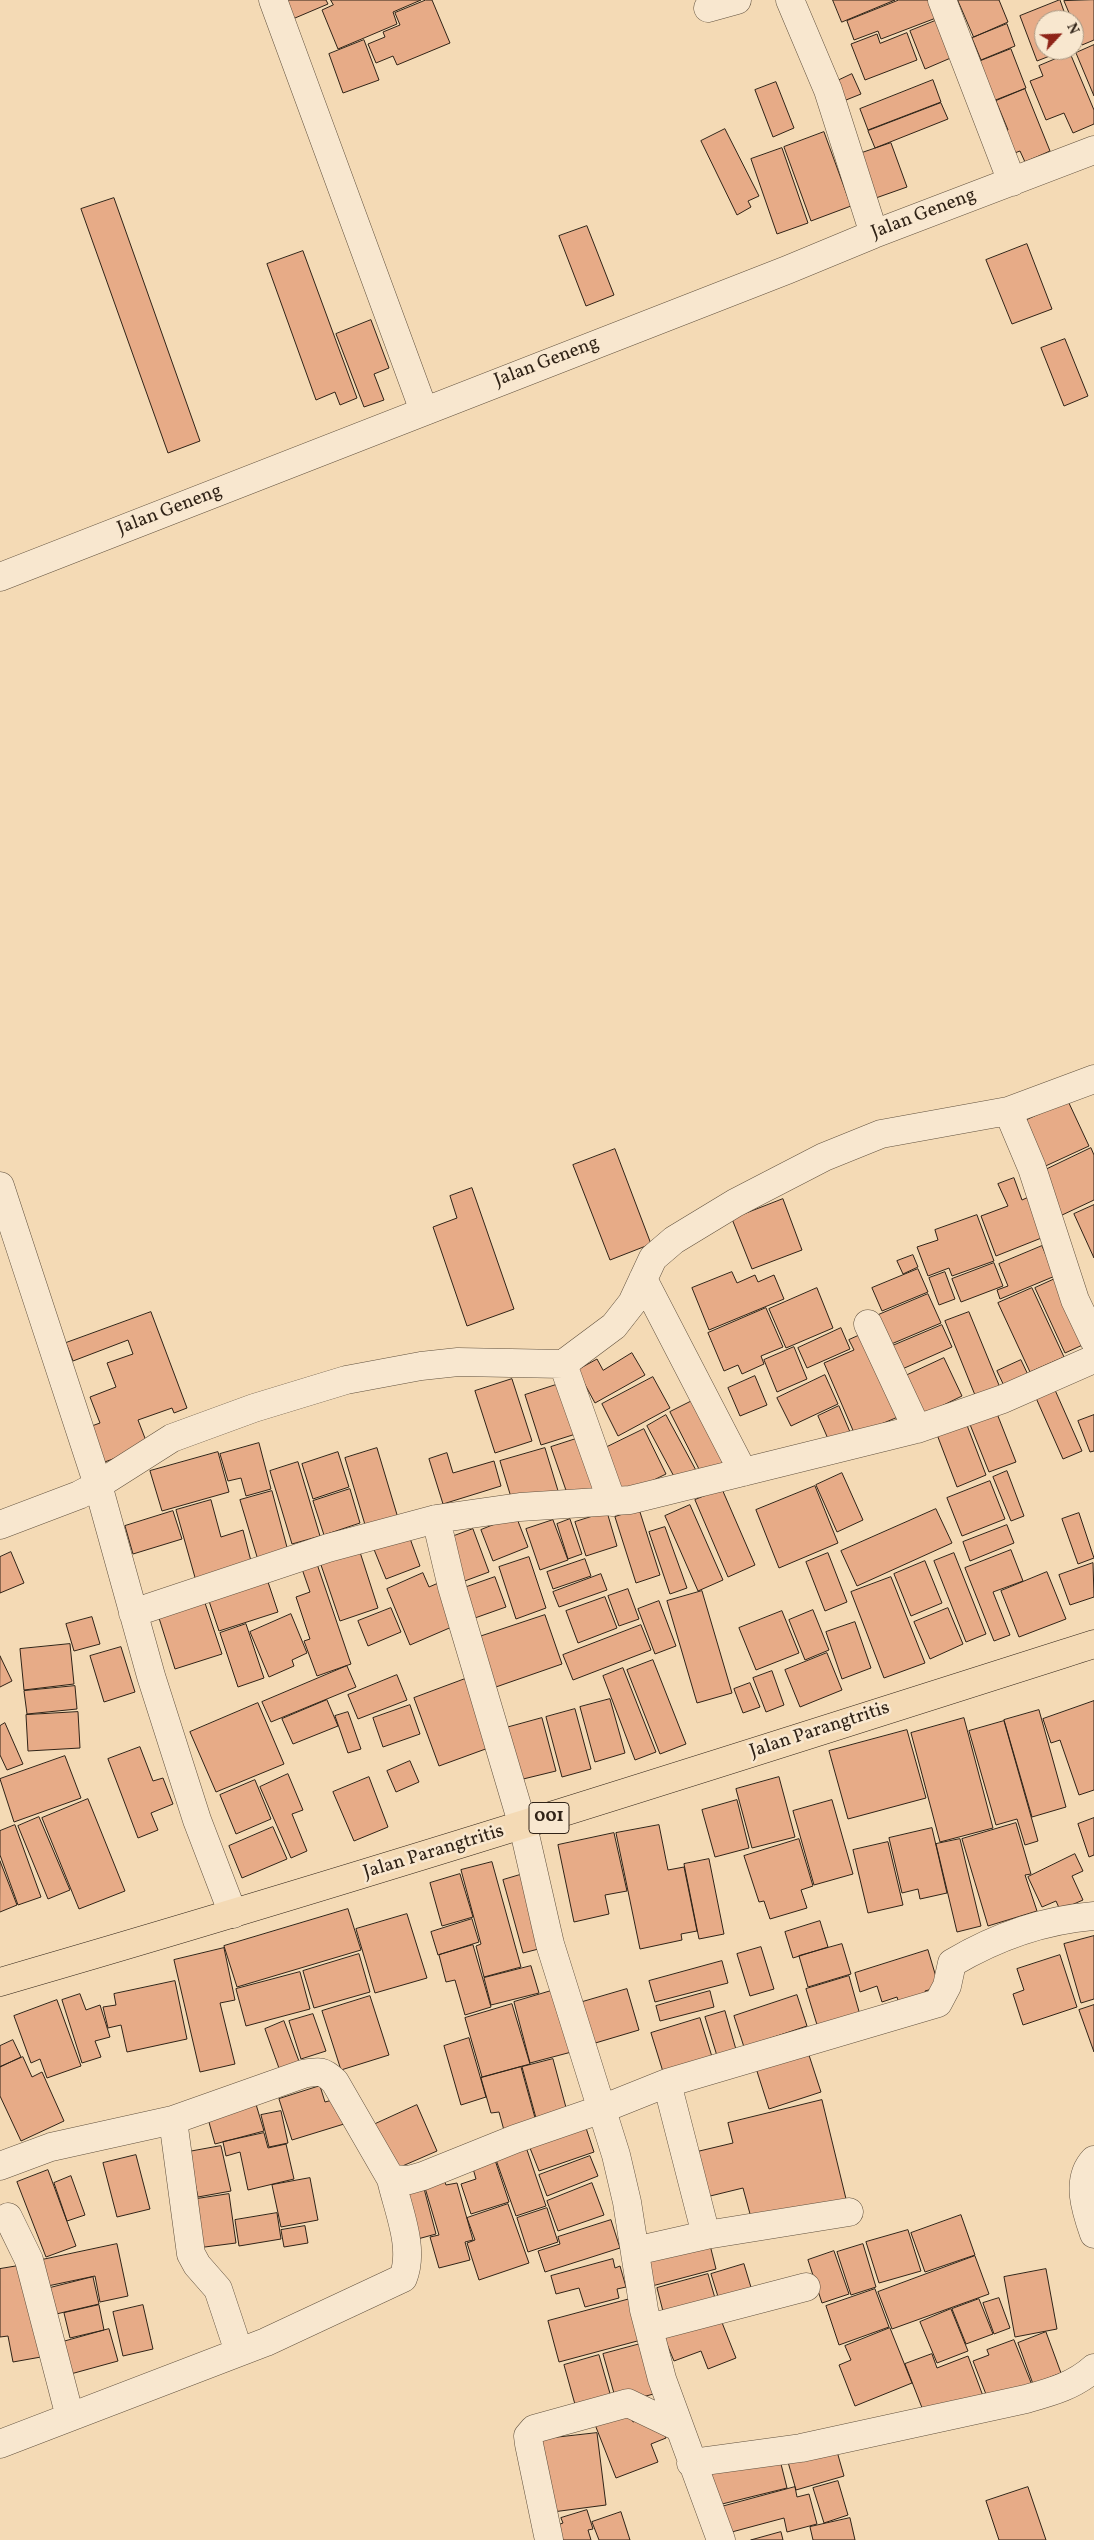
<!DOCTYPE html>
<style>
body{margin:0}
#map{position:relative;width:1094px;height:2540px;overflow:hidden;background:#f4dab5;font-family:Vollkorn,serif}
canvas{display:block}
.north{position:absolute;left:1034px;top:10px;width:50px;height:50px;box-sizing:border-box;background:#f8e7cf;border:1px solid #a89985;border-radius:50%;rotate:65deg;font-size:14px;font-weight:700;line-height:20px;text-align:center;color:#302317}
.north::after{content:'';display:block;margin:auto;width:18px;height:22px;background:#8f2418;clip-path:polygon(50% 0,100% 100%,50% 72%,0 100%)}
</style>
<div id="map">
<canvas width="1094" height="2540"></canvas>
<div class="north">N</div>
</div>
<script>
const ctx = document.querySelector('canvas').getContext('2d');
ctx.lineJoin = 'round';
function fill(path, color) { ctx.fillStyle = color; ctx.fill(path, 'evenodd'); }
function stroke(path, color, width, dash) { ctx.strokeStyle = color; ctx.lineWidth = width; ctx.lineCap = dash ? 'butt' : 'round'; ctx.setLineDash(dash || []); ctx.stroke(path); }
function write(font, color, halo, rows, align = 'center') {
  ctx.font = font + ' Vollkorn,serif'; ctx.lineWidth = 5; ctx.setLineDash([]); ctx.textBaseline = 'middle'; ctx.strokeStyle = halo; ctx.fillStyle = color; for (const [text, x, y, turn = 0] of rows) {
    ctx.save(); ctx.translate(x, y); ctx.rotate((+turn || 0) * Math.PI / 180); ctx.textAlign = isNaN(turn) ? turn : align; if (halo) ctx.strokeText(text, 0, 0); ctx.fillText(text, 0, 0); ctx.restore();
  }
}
const building = new Path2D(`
 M280 0H326L328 4 288 21Z
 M331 0H421L393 12 397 24 338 49 322 10 333 5Z
 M426 0H432L450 43 397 65 393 56 376 63 368 44 385 37 383 32 400 25 395 13Z
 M833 0H895L842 22Z
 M899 0H929L936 18 881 39 878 31 854 40 847 21Z
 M958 0H999L1008 22 974 37Z
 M1060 0 1067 20H1044V50H1065L1037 61 1020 16Z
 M1094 0V40L1082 45 1074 20H1072L1064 1Z
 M945 17 960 54 925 69 910 31Z
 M1007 24 1015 46 981 60 972 38Z
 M907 33 917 60 865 80 851 44 877 34 880 43Z
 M364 40 379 80 343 93 329 54Z
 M1094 45V96L1076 53Z
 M1011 49 1026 88 988 103 973 64Z
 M1070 53 1094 110V124L1073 133 1064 113 1046 120 1030 81 1043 76 1039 66Z
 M852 74 861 94 841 102 833 83Z
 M933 80 941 102 868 130 860 109Z
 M776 82 794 128 773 137 755 90Z
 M1025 89 1050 151 1025 162 1020 151 1012 154 1002 132 1008 130 996 101Z
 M941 103 948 119 875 148 868 131Z
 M725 129 759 196 748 201 751 207 737 215 701 141Z
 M824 132 851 206 811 221 784 147Z
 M891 143 907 187 873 199 856 155Z
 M782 148 808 223 777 234 751 159Z
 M114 198 200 441 168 453 81 209Z
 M587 226 614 295 586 306 559 236Z
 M1027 244 1052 309 1012 324 986 260Z
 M303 251 357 398 340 405 335 392 316 400 267 264Z
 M371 320 389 368 374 374 384 400 364 407 336 334Z
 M1065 339 1088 396 1064 406 1041 348Z
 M1068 1101 1089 1146 1039 1169 1018 1124Z
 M1091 1148 1094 1155V1200L1060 1216 1039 1173Z
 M615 1149 651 1244 610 1260 573 1165Z
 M1014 1178 1022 1200 1033 1195 1049 1235 996 1256 981 1216 1008 1206 998 1184Z
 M472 1188 514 1309 467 1326 433 1227 457 1218 450 1196Z
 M783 1199 802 1250 752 1269 732 1219Z
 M1094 1205V1258L1074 1214Z
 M977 1215 994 1261 952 1276 949 1268 928 1276 917 1247 938 1240 935 1230Z
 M1042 1246 1055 1276 1000 1299 997 1290 1008 1286 999 1264Z
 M913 1255 918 1267 903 1274 897 1261Z
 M994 1263 1003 1286 961 1302 952 1279Z
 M918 1269 928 1292 882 1311 872 1288Z
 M732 1272 737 1283 755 1275 758 1282 774 1275 784 1299 709 1330 692 1288Z
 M945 1272 955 1299 939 1305 929 1278Z
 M1057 1278 1087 1343 1065 1353 1035 1288Z
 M817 1288 833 1328 786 1348 769 1309Z
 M1032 1288 1064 1357 1030 1372 998 1303Z
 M928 1294 941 1323 889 1345 876 1316Z
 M766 1308 783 1347 761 1356 764 1364 742 1374 738 1365 724 1371 708 1333Z
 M151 1312 187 1408 174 1413 172 1408 138 1420 148 1446 102 1463 89 1427 100 1423 90 1397 116 1387 107 1363 133 1354 128 1340 73 1361 66 1343Z
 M969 1312 1001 1390 977 1400 945 1321Z
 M942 1325 952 1347 900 1370 890 1347Z
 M841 1328 850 1349 807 1368 798 1348Z
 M869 1331 905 1414 855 1435 824 1363 854 1350 849 1340Z
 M794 1347 807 1379 777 1392 764 1360Z
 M632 1353 645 1375 595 1403 577 1370 597 1359 603 1370Z
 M944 1358 962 1396 919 1417 901 1378Z
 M1021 1360 1030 1379 1006 1390 997 1371Z
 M825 1375 838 1404 791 1426 777 1398Z
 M755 1376 767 1405 740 1416 728 1388Z
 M653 1377 670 1408 618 1436 602 1404Z
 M512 1379 532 1441 495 1453 475 1391Z
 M565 1382 582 1432 541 1445 525 1395Z
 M1055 1390 1082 1451 1063 1459 1036 1398Z
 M692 1401 724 1464 702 1475 670 1412Z
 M839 1406 850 1432 829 1441 818 1416Z
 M996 1411 1016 1462 989 1472 969 1422Z
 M666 1415 698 1474 678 1484 647 1426Z
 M1094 1415V1451L1090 1452 1078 1421Z
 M965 1420 986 1475 957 1487 936 1432Z
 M644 1429 666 1474 623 1495 601 1450Z
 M582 1437 600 1489 569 1499 551 1447Z
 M259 1443 271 1489 246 1496 241 1478 228 1481 220 1454Z
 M377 1448 398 1518 366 1528 345 1458Z
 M545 1448 559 1494 514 1507 500 1461Z
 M218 1452 229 1492 162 1511 150 1471Z
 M338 1452 349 1487 313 1499 302 1464Z
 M447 1453 453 1473 494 1461 501 1486 443 1504 429 1459Z
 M298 1462 320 1536 292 1544 270 1471Z
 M1007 1471 1024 1516 1011 1521 993 1477Z
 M842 1473 863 1520 837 1532 816 1485Z
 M990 1481 1005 1519 962 1536 947 1498Z
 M815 1486 838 1543 779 1568 756 1510Z
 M350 1489 360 1523 324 1535 313 1501Z
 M722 1489 755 1565 728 1577 695 1500Z
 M272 1491 288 1551 258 1560 240 1500Z
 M211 1500 221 1537 243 1530 252 1565 196 1581 176 1510Z
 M690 1505 723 1580 698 1591 665 1516Z
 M639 1509 660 1575 636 1583 615 1517Z
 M936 1509 952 1543 857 1586 841 1551Z
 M173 1511 182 1539 133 1554 125 1526Z
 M607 1512 617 1546 586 1556 575 1522Z
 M1079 1513 1094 1558 1078 1564 1062 1519Z
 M516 1516 528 1547 493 1561 481 1530Z
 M570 1519 582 1554 568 1559 557 1524Z
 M553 1520 568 1560 540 1570 526 1529Z
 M1007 1525 1014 1543 970 1561 963 1542Z
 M665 1527 687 1588 670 1594 649 1532Z
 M473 1529 489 1572 462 1582 446 1539Z
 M408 1533 420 1566 386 1579 373 1547Z
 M359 1549 378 1608 340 1621 320 1562Z
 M1011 1550 1023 1581 993 1592 1010 1635 994 1641 965 1568Z
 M11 1552 24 1583 0 1593V1557Z
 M828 1553 847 1602 825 1611 806 1562Z
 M954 1553 986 1634 966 1642 934 1561Z
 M529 1557 546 1608 516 1619 499 1567Z
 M585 1559 591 1576 553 1589 547 1572Z
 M316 1561 351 1664 317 1676 304 1641 310 1639 296 1597 310 1592 301 1566Z
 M925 1561 942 1603 911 1616 894 1574Z
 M1093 1563 1094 1597 1070 1605 1059 1575Z
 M1047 1572 1066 1619 1019 1637 1001 1591Z
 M423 1573 429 1587 443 1581 461 1623 410 1645 387 1589Z
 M601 1574 607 1590 559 1607 553 1592Z
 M495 1577 506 1607 472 1619 461 1589Z
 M891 1577 925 1663 884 1678 851 1592Z
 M267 1579 278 1612 219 1631 208 1598Z
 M628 1589 639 1619 619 1626 608 1596Z
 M702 1591 732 1693 697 1703 667 1601Z
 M605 1597 617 1628 578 1643 566 1611Z
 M659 1601 676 1646 655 1654 638 1609Z
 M205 1603 222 1654 175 1669 159 1618Z
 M391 1608 401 1632 368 1646 358 1621Z
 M948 1608 963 1644 930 1659 914 1622Z
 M813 1610 829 1650 805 1660 789 1620Z
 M782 1611 799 1653 756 1670 739 1628Z
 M291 1614 307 1653 292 1660 294 1666 269 1677 250 1632Z
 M545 1615 562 1664 493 1688 476 1638Z
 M92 1617 100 1644 74 1651 66 1624Z
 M855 1622 871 1668 842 1679 826 1632Z
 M246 1624 264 1678 238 1687 220 1633Z
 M641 1625 651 1650 573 1680 563 1655Z
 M70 1644 74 1684 24 1690 20 1649Z
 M121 1647 135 1692 104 1702 90 1656Z
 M827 1653 842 1690 800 1707 785 1670Z
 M0 1656 12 1681 0 1687Z
 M653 1660 686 1744 660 1754 627 1670Z
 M347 1666 356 1687 271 1722 262 1702Z
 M623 1668 656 1752 635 1760 603 1676Z
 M772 1671 784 1705 766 1712 753 1678Z
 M397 1675 407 1700 358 1719 348 1695Z
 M465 1679 491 1747 439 1766 414 1698Z
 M750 1683 760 1707 743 1713 734 1689Z
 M75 1686 77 1709 27 1714 24 1691Z
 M610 1699 625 1753 595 1762 580 1707Z
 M327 1700 338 1726 293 1744 282 1719Z
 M1094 1701V1790L1079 1795 1060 1740 1051 1743 1043 1719Z
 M258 1703 284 1764 216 1792 190 1732Z
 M410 1705 420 1734 383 1747 373 1718Z
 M575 1709 591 1769 562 1777 546 1717Z
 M1039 1710 1066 1807 1032 1817 1004 1720Z
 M78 1712 80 1748 28 1751 26 1715Z
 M348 1712 361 1749 348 1753 335 1716Z
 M542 1718 556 1771 515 1781 502 1729Z
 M964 1718 993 1828 940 1842 911 1733Z
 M1004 1721 1038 1841 1025 1845 1017 1819 996 1825 969 1731Z
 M5 1723 23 1764 7 1770 0 1755V1726Z
 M907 1730 926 1798 848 1819 829 1751Z
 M140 1747 153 1781 163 1778 173 1804 151 1813 158 1830 138 1838 108 1759Z
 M65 1756 81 1798 14 1822 0 1779Z
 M410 1761 419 1782 396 1792 387 1771Z
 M288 1774 303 1810 292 1814 307 1851 291 1858 260 1787Z
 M369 1777 388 1827 354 1841 333 1792Z
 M779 1777 795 1837 752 1848 736 1789Z
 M255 1780 271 1819 236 1834 220 1795Z
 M88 1799 125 1891 79 1909 42 1818Z
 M737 1800 749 1848 715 1857 702 1810Z
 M832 1800 853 1874 814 1885 793 1811Z
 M39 1817 70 1890 48 1899 18 1826Z
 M1094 1818V1855L1089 1857 1078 1824Z
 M1016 1823 1031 1874 1025 1875 1037 1911 988 1926 962 1839Z
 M15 1825 41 1897 18 1905 0 1855V1831Z
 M659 1825 668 1870 684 1867 697 1931 681 1934 682 1940 640 1949 616 1833Z
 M273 1827 287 1859 242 1878 229 1846Z
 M932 1828 947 1893 920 1899 918 1889 902 1893 889 1838Z
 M614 1833 627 1891 605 1895 609 1914 574 1922 558 1845Z
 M799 1839 813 1886 801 1890 807 1908 770 1919 764 1901 759 1902 744 1856Z
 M960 1839 981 1926 957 1932 936 1844Z
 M888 1842 903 1905 868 1913 853 1850Z
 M1075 1854 1083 1871 1072 1876 1083 1900 1060 1910 1056 1901 1042 1907 1028 1877Z
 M709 1859 724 1934 699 1939 684 1864Z
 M0 1861 17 1905 0 1912Z
 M492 1862 521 1967 484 1977 476 1946 481 1944 461 1870Z
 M530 1872 550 1946 523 1953 503 1880Z
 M460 1874 473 1917 442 1926 430 1883Z
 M348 1909 361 1950 237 1987 224 1946Z
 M407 1914 427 1978 375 1993 356 1929Z
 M472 1919 479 1942 438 1955 431 1932Z
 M820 1921 828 1947 793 1958 785 1932Z
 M1094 1936V1999L1081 2003 1064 1944Z
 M842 1944 851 1974 808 1987 799 1956Z
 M473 1945 491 2007 465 2015 455 1980 446 1982 439 1955Z
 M761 1947 774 1989 750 1996 737 1954Z
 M224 1948 235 2000 220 2003 235 2064 200 2072 174 1960Z
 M928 1950 939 1987 925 1991 929 2003 901 2011 897 1997 882 2002 877 1986 860 1992 855 1973Z
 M359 1954 370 1992 314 2008 303 1971Z
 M1060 1955 1077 2007 1023 2025 1013 1994 1024 1990 1017 1969Z
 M722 1961 728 1983 655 2002 649 1981Z
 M531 1966 539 1993 491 2005 484 1978Z
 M300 1972 310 2009 246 2026 236 1989Z
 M849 1976 860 2015 818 2028 806 1989Z
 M175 1981 187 2039 127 2052 121 2025 108 2028 103 2007 116 2005 114 1994Z
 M627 1989 639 2030 592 2044 579 2003Z
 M551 1991 559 2018 570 2015 579 2050 530 2063 514 2002Z
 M710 1991 714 2007 660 2021 656 2006Z
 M80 1994 86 2010 100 2005 110 2037 95 2041 101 2057 82 2063 62 2000Z
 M797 1995 807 2026 744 2047 734 2016Z
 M370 1996 389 2055 341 2070 322 2011Z
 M57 2000 81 2066 47 2078 40 2059 31 2063 14 2016Z
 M512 2004 530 2064 482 2077 465 2018Z
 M1094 2005V2052L1079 2010Z
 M725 2011 737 2053 718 2059 705 2017Z
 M313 2014 326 2051 301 2059 289 2021Z
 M700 2018 713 2060 664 2075 651 2033Z
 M284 2021 300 2064 280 2071 265 2029Z
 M469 2038 486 2097 461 2105 444 2046Z
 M13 2040 21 2057 0 2067V2046Z
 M807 2049 821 2092 769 2109 755 2065Z
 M23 2057 32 2077 42 2072 64 2121 21 2141 0 2096V2067Z
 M553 2059 568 2115 536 2118 522 2067Z
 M521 2067 537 2125 505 2134 499 2112 491 2113 481 2078Z
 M320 2086 325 2102 336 2099 344 2124 292 2140 279 2099Z
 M822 2100 847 2203 753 2225 743 2188 702 2198 691 2153 733 2143 728 2123Z
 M255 2101 264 2131 215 2144 207 2115Z
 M417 2105 437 2151 391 2171 371 2126Z
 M281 2111 288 2143 269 2147 261 2115Z
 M586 2128 594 2152 539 2171 530 2148Z
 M264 2133 268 2148 286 2144 294 2179 248 2190 240 2152 226 2156 223 2142Z
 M221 2146 231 2191 198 2197 188 2152Z
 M526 2147 546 2206 516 2216 495 2157Z
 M136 2155 150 2209 117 2217 103 2163Z
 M590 2156 598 2176 547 2196 539 2175Z
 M494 2157 509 2202 471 2214 461 2184 476 2179 472 2165Z
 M48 2170 76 2246 46 2257 17 2182Z
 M442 2175 446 2185 457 2183 473 2240 465 2242 470 2260 439 2268 430 2237 439 2235 423 2181Z
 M71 2176 85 2215 67 2221 54 2183Z
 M310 2178 318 2220 281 2227 272 2185Z
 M422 2181 436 2234 414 2240 399 2188Z
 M592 2183 604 2215 558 2231 547 2201Z
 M229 2194 236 2243 197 2248 190 2200Z
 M508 2204 529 2263 479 2280 467 2243 475 2240 467 2218Z
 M547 2208 558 2242 528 2252 517 2218Z
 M277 2213 281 2239 239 2246 235 2220Z
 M961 2215 975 2255 925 2272 911 2233Z
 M611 2220 620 2248 545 2272 538 2251 560 2244 558 2237Z
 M305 2226 308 2243 284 2247 281 2230Z
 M908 2230 921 2271 879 2283 866 2242Z
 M709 2241 716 2269 652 2286 645 2257Z
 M117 2244 128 2296 100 2302 95 2276 43 2287 37 2261Z
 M863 2244 876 2287 851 2295 837 2252Z
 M834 2251 849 2294 822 2303 808 2260Z
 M975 2256 989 2294 892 2329 878 2292Z
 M613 2259 615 2268 620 2266 626 2287 617 2289 619 2298 585 2307 579 2288 556 2294 551 2276Z
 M744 2264 753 2294 720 2303 711 2274Z
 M24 2265 41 2357 13 2362 8 2336 0 2337V2269Z
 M1046 2269 1057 2329 1015 2337 1004 2277Z
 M708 2274 717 2305 665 2319 657 2288Z
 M93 2277 99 2304 52 2315 46 2289Z
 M875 2289 889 2327 839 2345 826 2306Z
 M999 2298 1010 2328 994 2334 983 2303Z
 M630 2299 641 2340 559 2362 548 2321Z
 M979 2299 993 2334 966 2344 952 2309Z
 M99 2305 104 2330 70 2338 64 2313Z
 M143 2305 153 2349 123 2356 113 2312Z
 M951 2309 968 2351 937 2363 920 2322Z
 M719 2315 736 2358 708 2369 701 2351 674 2361 664 2337Z
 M890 2328 912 2383 855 2406 839 2365 851 2360 845 2346Z
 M109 2329 118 2361 67 2375 59 2343Z
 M1046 2332 1061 2373 1033 2384 1018 2343Z
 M1014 2340 1032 2385 989 2402 973 2361 989 2355 987 2350Z
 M644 2343 657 2393 617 2404 603 2354Z
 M932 2354 937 2368 968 2356 983 2396 926 2418 905 2364Z
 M599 2355 611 2397 576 2408 564 2365Z
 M626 2404 633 2422 646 2417 661 2425 666 2438 651 2444 658 2462 616 2478 592 2417Z
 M597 2433 606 2505 545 2513 535 2440Z
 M836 2448 844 2476 796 2490 788 2462Z
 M779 2456 787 2488 718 2505 709 2474Z
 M838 2481 848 2515 824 2523 813 2488Z
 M795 2487 797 2497 809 2494 817 2524 787 2532 784 2518 728 2533 721 2507Z
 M1028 2487 1046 2540H999L986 2501Z
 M587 2510 593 2529 588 2530 591 2540H553L549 2528 563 2523 561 2518Z
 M621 2512 630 2540H599L592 2522Z
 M850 2518 855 2540H813L810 2527Z
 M781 2532 783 2540H751Z`);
const street = new Path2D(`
 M273 0 424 411
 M790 0 828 90 874 234
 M942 0 1012 182
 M708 8 737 0
 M0 577 787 270 874 234 1094 150
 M1008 1111 1032 1168 1075 1300 1094 1340
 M0 1186 98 1485 172 1438 254 1408 346 1380 421 1366 458 1362 563 1364 614 1326 632 1303 653 1258 674 1240 735 1203 824 1157 881 1134 1008 1111 1094 1079
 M643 1279 743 1472
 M868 1324 917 1429
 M563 1364 612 1502
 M436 1519 452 1587 523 1826 550 1944 616 2155 627 2202 644 2310 662 2379 721 2540
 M0 1525 79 1495 98 1485 151 1676 197 1820 233 1914
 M133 1613 328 1548 436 1519 520 1507 630 1500 917 1429 1003 1399 1094 1359
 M667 2083 706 2235
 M173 2120 191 2254 197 2265 218 2289 239 2352
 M1094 2160C1075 2180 1086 2211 1094 2234
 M0 2166 51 2147 173 2120 303 2074C319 2071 323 2070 335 2082L391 2179 409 2180 423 2176 515 2139 602 2109 667 2083 938 2003 947 1986 952 1963C996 1937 1044 1920 1094 1916
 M8 2217 29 2260 70 2417
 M635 2251 706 2235 849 2212
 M649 2328 806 2287
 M0 2444 266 2342 403 2278C415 2248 398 2210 391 2179
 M691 2463 801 2448 1026 2399C1051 2392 1074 2386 1094 2368
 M549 2540 529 2444 528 2436 534 2429 628 2403 678 2427`);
const primary = new Path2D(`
 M0 1982C367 1876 730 1760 1094 1644`);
const shields = [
 [549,1818,40]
];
const shieldNames = [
 ["001",549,1818]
];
const streetNames = [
 ["Jalan Geneng",924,215,-21],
 ["Jalan Geneng",547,363,-21],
 ["Jalan Geneng",170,511,-21],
 ["Jalan Parangtritis",820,1731,-18],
 ["Jalan Parangtritis",434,1853,-17]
];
fill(building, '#e7ab87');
stroke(building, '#302317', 1);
stroke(street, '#61513e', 29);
stroke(primary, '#302317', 29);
stroke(street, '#f8e7cf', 28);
stroke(primary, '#f4dab5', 28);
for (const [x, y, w] of shields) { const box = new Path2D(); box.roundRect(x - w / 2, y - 15.5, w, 31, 4); ctx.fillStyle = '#f8e7cf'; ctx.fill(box); stroke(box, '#302317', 1); }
write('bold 18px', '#302317', null, shieldNames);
write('19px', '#302317', '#f8e7cf', streetNames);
</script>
